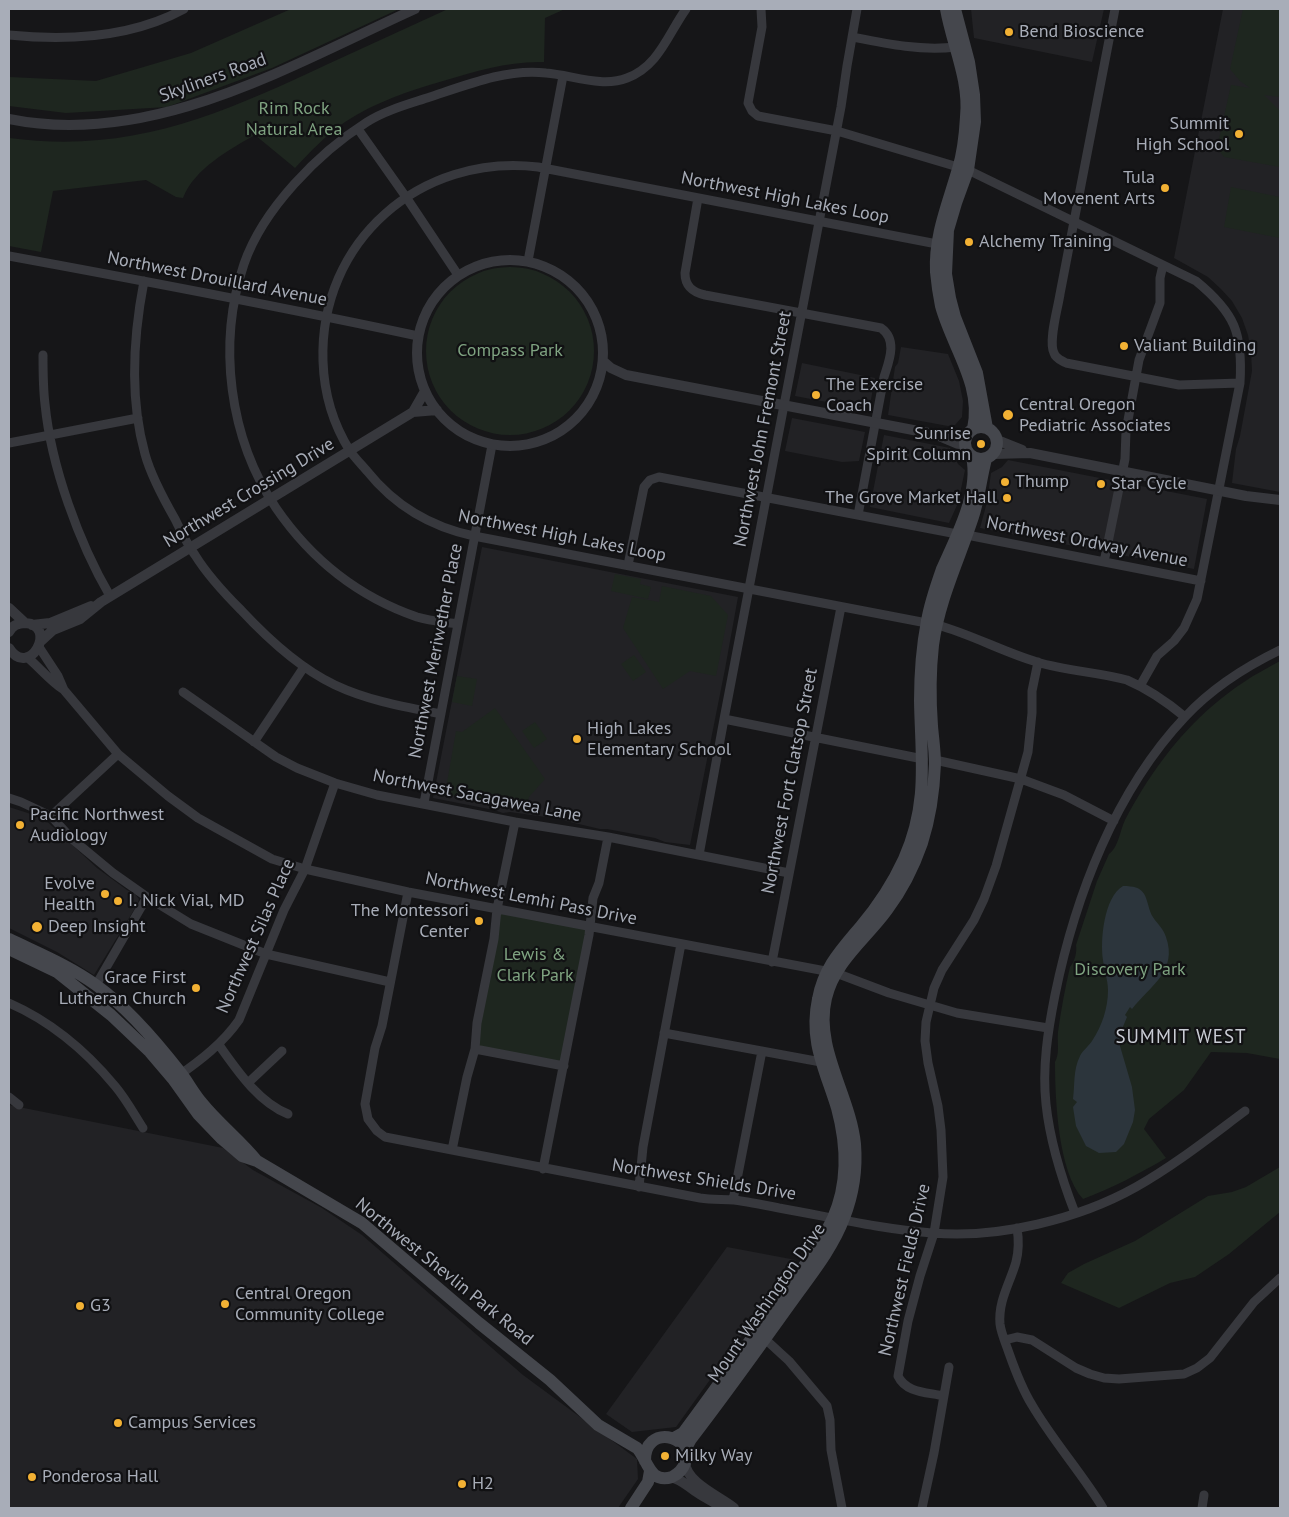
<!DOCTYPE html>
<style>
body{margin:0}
#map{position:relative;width:1289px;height:1517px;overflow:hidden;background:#161618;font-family:"PT Sans",sans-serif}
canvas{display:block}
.frame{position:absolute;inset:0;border:10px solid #a8adb8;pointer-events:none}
</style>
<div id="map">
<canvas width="1289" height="1517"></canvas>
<div class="frame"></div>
</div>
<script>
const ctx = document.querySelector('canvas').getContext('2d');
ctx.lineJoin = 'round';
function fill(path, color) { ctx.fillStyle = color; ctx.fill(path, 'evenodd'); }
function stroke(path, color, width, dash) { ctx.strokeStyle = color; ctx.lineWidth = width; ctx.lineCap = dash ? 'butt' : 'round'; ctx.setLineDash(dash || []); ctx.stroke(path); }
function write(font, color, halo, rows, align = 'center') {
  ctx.font = font + ' "PT Sans",sans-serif'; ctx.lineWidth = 4.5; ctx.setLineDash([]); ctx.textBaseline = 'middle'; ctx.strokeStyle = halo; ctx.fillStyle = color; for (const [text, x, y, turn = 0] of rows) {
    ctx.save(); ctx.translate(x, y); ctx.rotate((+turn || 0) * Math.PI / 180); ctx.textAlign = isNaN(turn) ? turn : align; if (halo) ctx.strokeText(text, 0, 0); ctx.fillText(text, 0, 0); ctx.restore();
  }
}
const built = new Path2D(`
 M971 9H1104L1092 62 974 38Z
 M1223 9H1280V492L1232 483 1236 449 1240 436 1252 371 1251 352 1248 335 1242 318 1232 301 1221 289 1208 277 1174 258Z
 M901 347 948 354 959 381 963 401 962 417 955 425 948 426 888 415 895 367 898 363Z
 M802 363 875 378 869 410 795 396Z
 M792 418 865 432 859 461 842 462 785 451Z
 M884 435 950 448 958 464 965 470 958 503 949 523 870 507Z
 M1008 460 1207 499 1194 569 980 528 987 502 991 473 1002 467Z
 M482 547 738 597 725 669 690 845 665 842 655 838 607 829H600L553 818 510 812 503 813 494 810 433 798Z
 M9 807 34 815 39 814 97 868 127 890 135 894 139 899 137 905 94 975 57 952 9 928Z
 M9 1105 223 1148 253 1170 322 1208 362 1235 523 1375 637 1459 638 1479 618 1508H9Z
 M727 1247 796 1260 676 1427 632 1432 606 1414Z`);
const green = new Path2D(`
 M291 9H399L272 68 167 107 66 113 9 106V77L96 81 191 53Z
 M448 9H565L545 18 544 62C508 61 477 71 443 81 409 91 375 102 345 122 326 135 310 152 295 168L255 135C230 149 194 169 183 198L176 197 146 180 53 191 41 252 9 246V138C132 154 219 115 328 64 368 46 408 27 448 9Z
 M1243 9H1280V97L1264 95 1280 111V167L1224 157 1217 148 1231 85 1250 88 1240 81 1230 69Z
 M1231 187 1280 197V238L1224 227Z
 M426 351a84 84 0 1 1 168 0a84 84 0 1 1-168 0Z
 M615 574 641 579 640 584 651 587 648 599 611 591Z
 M662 586 711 596 728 615 716 676 690 671 663 689 623 628 632 597 659 602Z
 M634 655 646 672 633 681 621 664Z
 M1280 661V1059L1247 1053 1211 1052 1184 1090 1149 1119 1144 1129 1166 1158C1139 1174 1112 1188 1083 1199 1058 1172 1055 1098 1055 1062 1060 1053 1057 1043 1058 1032 1061 1010 1065 988 1070 967 1075 961 1077 952 1076 945L1097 881 1109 854C1118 848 1120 831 1125 820 1130 810 1136 800 1142 790 1169 747 1201 710 1244 682 1255 674 1268 668 1280 661Z
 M457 676 477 679 472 706 452 702Z
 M495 708 545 779 529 797 526 810 445 794 456 731 462 732Z
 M535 722 547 739 534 748 522 731Z
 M497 909 590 927 564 1066 475 1049Z
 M1280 1167V1212L1229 1254 1195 1277 1170 1283 1119 1308 1061 1283 1068 1273 1084 1264 1135 1241 1208 1196 1232 1192 1246 1187Z`);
const water = new Path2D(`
 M1123 886C1145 886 1145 894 1150 911 1153 921 1162 925 1166 937 1178 971 1150 986 1132 1009L1130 1007 1125 1015 1127 1017 1122 1029 1120 1046 1132 1087 1135 1110 1133 1122 1124 1144 1116 1152 1099 1153 1086 1146 1076 1126 1073 1107 1077 1102 1073 1099C1075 1084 1073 1070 1080 1056 1083 1050 1089 1046 1092 1041 1102 1026 1108 1008 1108 990 1108 980 1104 970 1103 960 1100 940 1104 897 1123 886Z`);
const minor = new Path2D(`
 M761 9 762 27 748 103 752 111 758 116 837 131 968 170 1196 281C1235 313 1243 333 1240 383L1197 599 1184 628 1174 641 1157 656 1140 686
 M1115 9 1060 294C1058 308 1048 341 1054 353 1056 359 1061 360 1066 363L1179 385 1240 383
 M9 35C68 41 131 38 184 9
 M852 37C887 44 920 51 956 47
 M358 129 406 197 458 275
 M698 198 685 273C685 286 692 292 705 295L881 328C898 340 889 361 884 377L858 515
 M937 244 538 167C421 153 319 241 323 361 324 392 333 424 350 451 355 458 361 464 367 471 395 506 431 527 474 536L937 625C971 634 1003 652 1037 662 1066 671 1097 672 1127 680 1148 689 1167 702 1185 717
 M9 256C145 281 282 307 418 336
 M528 261 563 76
 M144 281C133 338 129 397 145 454 151 476 163 498 175 519 181 531 187 544 195 555 208 576 224 593 241 610 268 639 299 668 335 685 369 701 405 707 441 714
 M43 355C43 371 43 388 45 404 51 466 79 543 110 596
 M9 443 138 418
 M967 535 1201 581
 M1104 562 1125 459 1126 431 1139 360 1160 303V278L1163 265
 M628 565 644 487 650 480 659 477 957 534
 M458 624C445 622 430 621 417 617 359 597 311 559 276 508 229 438 217 344 244 264 263 209 318 153 367 122 386 110 409 104 430 97 451 90 473 82 494 77 511 73 529 71 546 73 572 75 602 88 627 78 659 66 668 34 686 9
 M39 647 58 676 64 690
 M27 657C40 668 50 681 64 690L118 754 168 796 198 818 272 859 305 869 408 892 836 973 889 993 957 1013 1048 1028
 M183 692 276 757 297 768 335 783 377 795 515 822 608 837 789 873
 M724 719 923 759
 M254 742 304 667
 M935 760 1021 779 1064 795 1114 821
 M9 798 21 802 51 816 72 839 113 873 147 897 191 924 266 954 390 982
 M424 803 492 445
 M51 816 118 754
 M699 855 724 719 841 107 847 66 857 9
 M408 892 382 1026 375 1048 365 1104 368 1119 377 1131 385 1137 700 1198C712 1200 723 1199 734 1200 749 1202 764 1205 779 1208 830 1217 880 1229 932 1233 998 1239 1079 1219 1136 1187 1175 1165 1210 1137 1245 1111
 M772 962 841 607
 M96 985 147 897
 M9 1003C50 1021 86 1051 115 1086 126 1099 134 1114 143 1128
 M664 1033 821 1062
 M219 1045C237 1070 258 1102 288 1114
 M475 1049 564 1066
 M178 1076C201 1060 223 1043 239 1020L284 910 305 869 335 783
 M249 1082 282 1051
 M9 1097 19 1105
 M452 1150 467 1077 475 1049 477 1023 494 939 497 909 515 822
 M543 1169 589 935 593 898 599 883 608 837
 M639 1187 643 1147 681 944
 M733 1200 762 1051
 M1075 1213C1061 1177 1050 1142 1046 1104 1042 1067 1048 1030 1055 995 1075 897 1115 791 1185 717 1211 689 1245 667 1280 650
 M1017 1228C1019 1240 1019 1250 1016 1262 1010 1283 998 1301 1000 1324 1001 1333 1006 1344 1009 1353 1015 1370 1022 1389 1032 1405 1053 1441 1081 1472 1103 1508
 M765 1339 789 1361 827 1406 830 1420 831 1450 842 1508
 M1005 1340 1017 1337 1032 1340 1076 1368 1090 1374 1104 1378 1119 1379 1184 1374 1197 1368 1210 1358 1254 1302 1280 1278
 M944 1396C927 1392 906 1393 898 1376L908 1321 920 1276 934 1233 943 1177 941 1130 938 1106 928 1063 925 1041 926 1022 934 988 942 970 974 920 984 899 996 866 1028 752 1032 713V691L1038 662
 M922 1508 934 1453 949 1367
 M1202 1508 1204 1495`);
const tertiary = new Path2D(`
 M9 119C152 148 289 66 415 9
 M417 353a93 93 0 1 1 186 0a93 93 0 1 1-186 0Z
 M603 361 611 368 626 375 934 434 965 447
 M413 412 437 410
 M942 434H968
 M997 440 1022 450
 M994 454 1030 453 1246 496 1280 500
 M9 608 25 623
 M32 625 50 623 91 606
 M9 632C12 626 18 623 25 623 59 625 29 680 9 648
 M41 641 53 630 80 619 101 602 413 412 425 391
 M685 1463C687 1483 719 1496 734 1508
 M670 1477C682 1479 688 1487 698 1493 706 1498 715 1503 723 1508`);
const secondary = new Path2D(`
 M946 9C952 44 970 80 966 117 965 134 963 153 958 169 948 204 934 236 936 272 937 283 939 296 941 306 952 347 983 385 973 429
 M955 9 969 62 974 95 975 122 968 170 956 203 948 230 946 274 950 298 955 317 977 373 987 428
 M965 443a16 16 0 1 1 32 0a16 16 0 1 1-32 0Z
 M9 939C38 953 70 966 96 985 128 1008 156 1041 180 1072 188 1082 194 1094 202 1103 219 1124 240 1140 257 1161
 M9 949 57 972 111 1015 150 1052 173 1079 198 1114 222 1139 242 1156 257 1161 362 1223 479 1323 550 1380 598 1425 637 1448C648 1460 649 1484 672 1477 678 1474 683 1469 685 1463 694 1434 644 1424 645 1461
 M674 1438 683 1433C715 1390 746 1346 777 1303 797 1276 819 1248 833 1218 849 1182 847 1145 837 1108 825 1069 809 1041 818 999 824 967 841 950 861 926 878 906 893 883 904 859 929 803 921 758 920 701 920 674 922 647 927 621 930 603 936 586 942 569 956 537 980 493 972 457
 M685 1450 691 1439C725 1395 757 1350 790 1304 809 1277 832 1250 844 1218 853 1195 857 1169 855 1144 850 1095 814 1048 826 998 835 961 866 939 887 910 902 890 914 866 922 843 930 818 934 790 935 764 935 751 933 738 932 726 930 699 930 672 933 645 939 600 959 560 973 517 979 498 981 478 986 459
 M631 1508 648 1482 650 1471`);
const markers = [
 [1009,32,5,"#f2b134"],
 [1239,134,5,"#f2b134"],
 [1165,188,5,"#f2b134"],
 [969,242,5,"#f2b134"],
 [1124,346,5,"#f2b134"],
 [816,395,5,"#f2b134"],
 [1008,415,6,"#f2b134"],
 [981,444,5,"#f2b134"],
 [1005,482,5,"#f2b134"],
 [1101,484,5,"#f2b134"],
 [1007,498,5,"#f2b134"],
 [577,739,5,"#f2b134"],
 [20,825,5,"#f2b134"],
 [105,894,5,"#f2b134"],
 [118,901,5,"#f2b134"],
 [479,921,5,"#f2b134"],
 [37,927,6,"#f2b134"],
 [196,988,5,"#f2b134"],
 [225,1304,5,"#f2b134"],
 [80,1306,5,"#f2b134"],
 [118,1423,5,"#f2b134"],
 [665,1456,5,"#f2b134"],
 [32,1477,5,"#f2b134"],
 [462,1484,5,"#f2b134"]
];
const poiNames = [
 ["Bend Bioscience",1019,32],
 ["Summit",1229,124,"right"],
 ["High School",1229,145,"right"],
 ["Tula",1155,178,"right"],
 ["Movenent Arts",1155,199,"right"],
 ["Alchemy Training",979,242],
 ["Valiant Building",1134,346],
 ["The Exercise",826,385],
 ["Coach",826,406],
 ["Central Oregon",1019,405],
 ["Pediatric Associates",1019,426],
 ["Sunrise",971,434,"right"],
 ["Spirit Column",971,455,"right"],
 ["Thump",1015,482],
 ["Star Cycle",1111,484],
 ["The Grove Market Hall",997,498,"right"],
 ["High Lakes",587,729],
 ["Elementary School",587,750],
 ["Pacific Northwest",30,815],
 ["Audiology",30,836],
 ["Evolve",95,884,"right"],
 ["Health",95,905,"right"],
 ["I. Nick Vial, MD",128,901],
 ["The Montessori",469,911,"right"],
 ["Center",469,932,"right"],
 ["Deep Insight",48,927],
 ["Grace First",186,978,"right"],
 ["Lutheran Church",186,999,"right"],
 ["Central Oregon",235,1294],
 ["Community College",235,1315],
 ["G3",90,1306],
 ["Campus Services",128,1423],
 ["Milky Way",675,1456],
 ["Ponderosa Hall",42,1477],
 ["H2",472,1484]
];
const streetNames = [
 ["Skyliners Road",213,78,-20],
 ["Northwest High Lakes Loop",785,198,11],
 ["Northwest Drouillard Avenue",217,279,11],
 ["Northwest John Fremont Street",763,429,-79],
 ["Northwest Crossing Drive",249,493,-31],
 ["Northwest High Lakes Loop",562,536,11],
 ["Northwest Ordway Avenue",1087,542,11],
 ["Northwest Meriwether Place",436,651,-79],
 ["Northwest Fort Clatsop Street",790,781,-79],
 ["Northwest Sacagawea Lane",477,796,11],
 ["Northwest Lemhi Pass Drive",531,899,11],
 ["Northwest Silas Place",256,936,-66],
 ["Northwest Shields Drive",704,1180,9],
 ["Northwest Fields Drive",905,1270,-77],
 ["Northwest Shevlin Park Road",444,1272,39],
 ["Mount Washington Drive",767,1303,-55]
];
const parkNames = [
 ["Rim Rock",294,109],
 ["Natural Area",294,130],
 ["Compass Park",510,351],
 ["Lewis &",535,955],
 ["Clark Park",535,976],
 ["Discovery Park",1130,970]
];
const neighbourhoodNames = [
 ["SUMMIT WEST",1181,1038]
];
fill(built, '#222225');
fill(green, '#1e261f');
fill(water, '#2c353c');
stroke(minor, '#37383d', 9);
stroke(tertiary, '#37383d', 10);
stroke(secondary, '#45474d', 12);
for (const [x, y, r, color] of markers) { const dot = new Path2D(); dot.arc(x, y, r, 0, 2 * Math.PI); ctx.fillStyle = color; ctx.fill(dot); stroke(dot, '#111113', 2); }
write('18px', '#a8adb8', '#111113', poiNames, 'left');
write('18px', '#a8adb8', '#111113', streetNames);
write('18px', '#7fa381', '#111113', parkNames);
ctx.letterSpacing = '1px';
write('19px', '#c9ccd4', '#111113', neighbourhoodNames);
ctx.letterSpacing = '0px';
</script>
